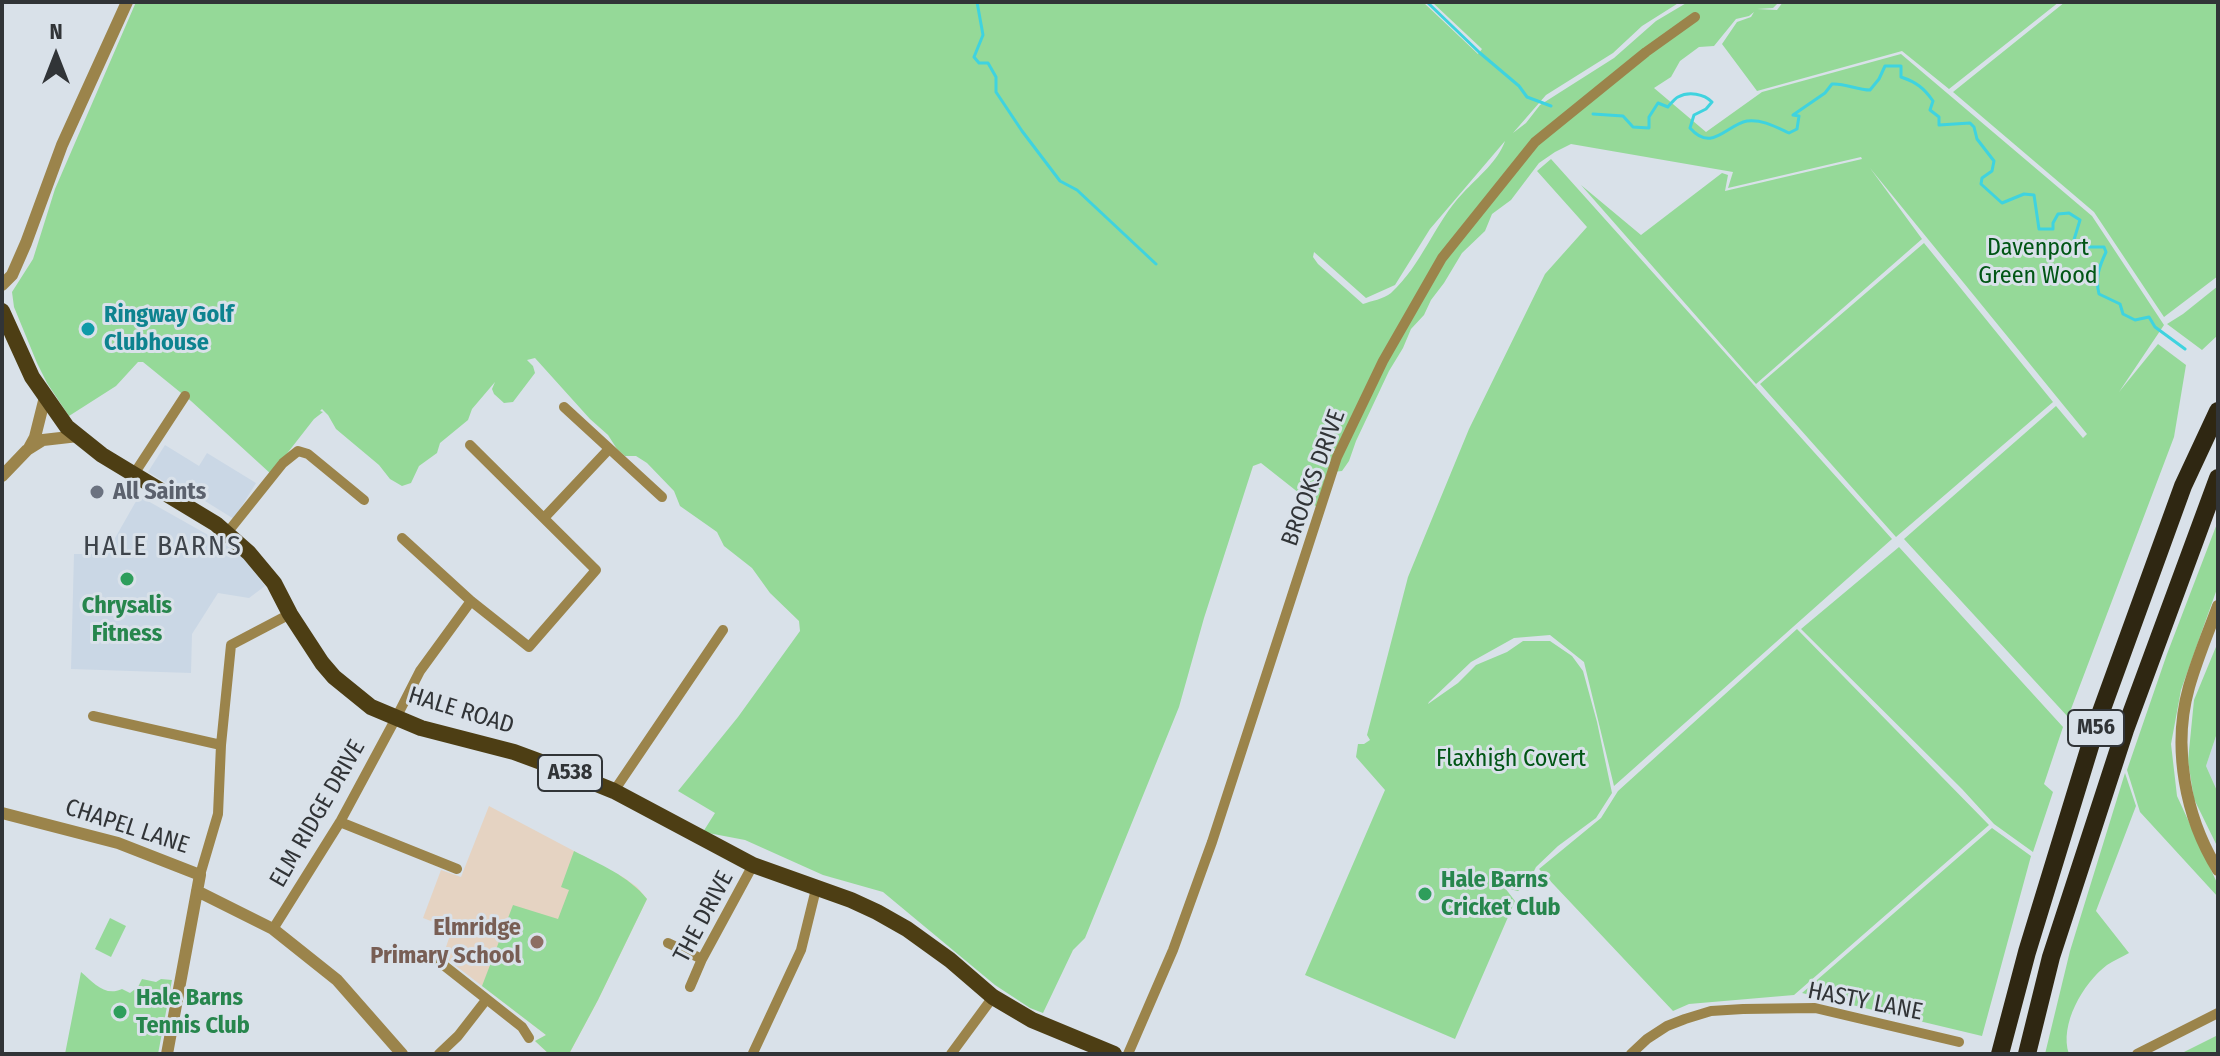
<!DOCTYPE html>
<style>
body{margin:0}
#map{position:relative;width:2220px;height:1056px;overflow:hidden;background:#d9e1e9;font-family:"Fira Sans Condensed",sans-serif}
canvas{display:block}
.frame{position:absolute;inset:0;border:4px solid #313437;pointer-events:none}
.north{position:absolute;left:16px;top:16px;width:80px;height:80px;-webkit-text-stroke:6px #d9e1e9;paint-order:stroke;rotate:0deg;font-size:22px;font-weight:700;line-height:32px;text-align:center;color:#313437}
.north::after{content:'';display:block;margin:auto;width:28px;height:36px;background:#313437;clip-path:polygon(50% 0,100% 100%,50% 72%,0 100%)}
</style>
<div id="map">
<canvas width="2220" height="1056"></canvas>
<div class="frame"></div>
<div class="north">N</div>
</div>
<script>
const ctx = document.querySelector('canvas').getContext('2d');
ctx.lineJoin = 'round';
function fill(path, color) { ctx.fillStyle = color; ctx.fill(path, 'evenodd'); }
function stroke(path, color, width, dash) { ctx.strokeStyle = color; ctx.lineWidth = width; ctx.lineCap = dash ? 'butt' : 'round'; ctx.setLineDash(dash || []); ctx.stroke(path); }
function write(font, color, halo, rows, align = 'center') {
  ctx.font = font + ' "Fira Sans Condensed",sans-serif'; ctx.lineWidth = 6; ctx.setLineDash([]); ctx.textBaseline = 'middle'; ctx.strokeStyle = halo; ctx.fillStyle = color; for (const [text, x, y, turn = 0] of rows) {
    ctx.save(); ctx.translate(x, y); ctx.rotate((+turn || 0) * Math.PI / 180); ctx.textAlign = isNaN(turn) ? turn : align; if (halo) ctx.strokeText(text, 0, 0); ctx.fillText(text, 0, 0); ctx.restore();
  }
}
const built = new Path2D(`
 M165 445 199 466 207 453 256 483 234 519 184 488 178 490 148 472Z
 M139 496 240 553 265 586 249 598 218 593 192 634 191 673 71 669 74 554H106Z
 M2218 730V793L2206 766Z`);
const education = new Path2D(`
 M489 806 623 877 637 887 647 899 598 1000 569 1054H549L535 1041 546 1035 443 956 452 929 423 918 441 870 461 877Z`);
const green = new Path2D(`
 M136 2H1423L1478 54 1482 49 1432 2H1680L1642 26 1613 53 1546 95 1513 133 1526 123 1540 105 1614 58 1656 21 1688 2H1779L1773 8 1757 9 1777 10 1783 2H2059L1949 89 1902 51 1757 91 1722 44 1737 22 1751 17 1754 12 1749 16 1736 19 1714 46 1699 47 1680 61 1671 77 1654 88 1706 132 1762 92 1901 54 2092 216 2164 325 2119 392 2158 344 2186 365 2174 437 2068 717 1904 539 2056 406 2083 438 2087 434 1870 168 1922 239 1756 384 1581 185 1641 235 1722 173 1728 175 1725 191 1862 159 1861 157 1728 188 1733 172 1571 144 1555 152 1539 163 1511 200 1492 214 1485 231 1462 253 1444 283 1431 300 1424 315 1411 329 1403 348 1389 371 1356 441 1349 461 1342 471 1332 472 1318 508 1261 463 1253 466 1204 618 1179 707 1085 938 1073 950 1043 1013 1030 1008 995 985 883 892 823 875 745 840 703 832 715 813 678 791 738 717 800 631 799 621 770 593 752 568 724 546 717 532 680 506 674 491 647 463 636 456H625L617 449 608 435 590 419 535 358 527 360 533 366 535 373 513 402 504 403 494 394 492 389 495 382 472 409 468 420 440 443 437 453 419 466 411 483 402 486 390 479 379 465 336 429 328 415 322 409 320 411 323 412 314 419 271 474 191 401 143 362H138L116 386 69 416 47 383 37 363 14 307 12 292 33 259 55 189ZM1505 141C1498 161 1479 176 1463 193 1435 222 1422 265 1391 293 1384 299 1371 301 1363 304L1318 264 1313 257 1314 252 1366 298 1395 285 1430 229Z
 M2065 2H2218V276L2164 317 2094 212 1953 92Z
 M1551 159 1892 539 1614 786 1584 662 1550 635 1514 638 1471 662 1429 702 1428 704 1458 683 1476 665 1507 652 1523 641H1550L1572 656 1583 671 1597 722 1612 793 1596 818 1558 846 1536 867 1528 883 1518 891 1505 888 1515 901 1455 1039 1305 975 1385 790 1356 757 1358 744H1364L1370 740 1367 735 1408 577 1469 429 1545 274 1587 227 1537 171Z
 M1924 243 2053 402 1896 537 1760 384Z
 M2218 286V335L2202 350 2167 324 2183 314Z
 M2218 521V586L2181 690 2171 744 2177 796 2218 885V897L2140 812 2127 770 2167 654Z
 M1899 547 2063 727 2044 784 2053 792 2033 852 1994 824 1962 789 1801 629Z
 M1797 629 1989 825 1794 995 1689 1004 1673 1011 1539 869 1601 818 1618 791Z
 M2218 642V730L2206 766 2218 793V848L2194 799 2188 761 2194 700Z
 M2125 773 2136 806 2096 911 2129 953C2122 957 2113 961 2107 965 2083 983 2059 1025 2069 1054H2045L2070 951Z
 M1992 828 2031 856 1982 1036 1802 993Z
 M574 851C599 864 629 876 647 899L598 1000 569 1054H549L535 1041 546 1035 482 986 513 905 558 919 569 890 561 887Z
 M110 918 126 926 111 957 95 949Z
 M81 972C94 983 105 997 122 989L130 993 138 987 142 979 156 982 161 979 172 980 158 1054H65Z
 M2218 1035V1054H2180Z`);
const stream = new Path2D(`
 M977 2 983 35 974 57 979 63H988L996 77V92L1022 131 1060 181 1077 190 1156 264
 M1427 2 1480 53 1519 86 1527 97 1551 106
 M1593 114 1623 116 1633 127 1649 128V117L1658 103 1668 107C1668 106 1677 97 1678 97 1689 91 1704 94 1712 102L1706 109 1694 115 1690 128C1712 153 1726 125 1747 121 1762 119 1776 127 1789 133L1797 129 1799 116 1793 115 1825 93 1832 84C1845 83 1857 90 1870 90L1879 79 1885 66H1901V77C1916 82 1924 88 1933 101L1930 110 1939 117V125L1970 123 1974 127 1977 139 1994 161 1992 171 1982 178 1981 184 2002 203 2024 194 2034 195 2039 229H2053V223L2058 214 2069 213 2080 220 2073 243 2080 247H2104L2106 252C2099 267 2095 278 2099 294L2120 304 2123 314 2135 320 2149 317 2155 327 2185 349`);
const minor = new Path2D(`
 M564 407 662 497
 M134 474 185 396
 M544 518 609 449
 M227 533 283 463 298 451 308 454 364 500
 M402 538 471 601 529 647 596 570 470 445
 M93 716 221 745
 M614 791 723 630
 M340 822 457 869
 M200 875 218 814 221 745 231 645 290 614
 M273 929 340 822 396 718 420 671 471 601
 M668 943 702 959
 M437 960 522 1027 529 1038
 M690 987 702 959 753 865
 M753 1053 801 950 816 889
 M439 1054 458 1036 486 1000
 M951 1054 993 997
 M1128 1054 1173 950 1212 842 1337 457 1383 361 1442 258 1535 142 1646 52 1695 17
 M1631 1054 1647 1039 1667 1026 1685 1019 1711 1011 1743 1009 1815 1008 1959 1042
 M2137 1054 2218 1013`);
const tertiary = new Path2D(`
 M2 285 12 275 26 243 62 145 127 2
 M29 448 35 437 45 397
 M2 476 27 450 43 440 78 436
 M2218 606C2208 633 2197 659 2189 687 2172 747 2185 817 2218 870
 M2 813 118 843 200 875 167 1054
 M197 891 273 929 337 980 402 1054`);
const primary = new Path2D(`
 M2 311 32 377 67 427 102 455 216 524 249 553 274 583 290 614 322 663 334 677 371 707 421 728 514 752 560 769 614 791 753 865 851 900 877 912 907 929 950 960 993 997 1032 1020 1114 1054`);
const motorway = new Path2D(`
 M2000 1054 2027 952 2098 720 2183 486 2218 411
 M2027 1054 2051 957 2125 730 2218 478`);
const markers = [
 [88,329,8,"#0f9aa8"],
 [97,492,8,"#6b7280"],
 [127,579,8,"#2e9e5b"],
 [1425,894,8,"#2e9e5b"],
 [537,942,8,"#8d6e63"],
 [120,1012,8,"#2e9e5b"]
];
const shields = [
 [2096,728,56],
 [570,773,64]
];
const shieldNames = [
 ["M56",2096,728],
 ["A538",570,773]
];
const parkNames = [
 ["Davenport",2038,248],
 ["Green Wood",2038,276],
 ["Flaxhigh Covert",1511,759]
];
const cultureNames = [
 ["Ringway Golf",104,315],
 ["Clubhouse",104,343]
];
const streetNames = [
 ["BROOKS DRIVE",1314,478,-70],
 ["HALE ROAD",461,711,17],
 ["ELM RIDGE DRIVE",318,814,-60],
 ["CHAPEL LANE",127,827,18],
 ["THE DRIVE",704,917,-62],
 ["HASTY LANE",1865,1002,11]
];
const worshipNames = [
 ["All Saints",113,492]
];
const leisureNames = [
 ["Chrysalis",127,606,"center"],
 ["Fitness",127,634,"center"],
 ["Hale Barns",1441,880],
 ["Cricket Club",1441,908],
 ["Hale Barns",136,998],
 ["Tennis Club",136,1026]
];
const educationNames = [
 ["Elmridge",521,928],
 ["Primary School",521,956]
];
const quarterNames = [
 ["HALE BARNS",163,547]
];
fill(built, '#cad7e5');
fill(education, '#e5d3c2');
fill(green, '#95d998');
stroke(stream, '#3fd3df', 3);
stroke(minor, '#9b844b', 10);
stroke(tertiary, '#9b844b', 12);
stroke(primary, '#4d3e14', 16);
stroke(motorway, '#2f2712', 18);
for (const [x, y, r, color] of markers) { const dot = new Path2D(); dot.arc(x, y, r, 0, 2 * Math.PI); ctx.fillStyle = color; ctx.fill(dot); stroke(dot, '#d9e1e9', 3); }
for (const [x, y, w] of shields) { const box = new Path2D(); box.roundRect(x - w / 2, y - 18, w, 36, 6); ctx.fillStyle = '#d9e1e9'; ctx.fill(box); stroke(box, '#313437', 2); }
write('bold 22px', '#313437', null, shieldNames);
write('24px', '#015615', '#d9e1e9', parkNames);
write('bold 24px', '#0d838f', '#d9e1e9', cultureNames, 'left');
write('24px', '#313437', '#d9e1e9', streetNames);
write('bold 24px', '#5b616d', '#d9e1e9', worshipNames, 'left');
write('bold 24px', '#27864d', '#d9e1e9', leisureNames, 'left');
write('bold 24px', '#785e54', '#d9e1e9', educationNames, 'right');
ctx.letterSpacing = '2px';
write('28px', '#3e444b', '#d9e1e9', quarterNames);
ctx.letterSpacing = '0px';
</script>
